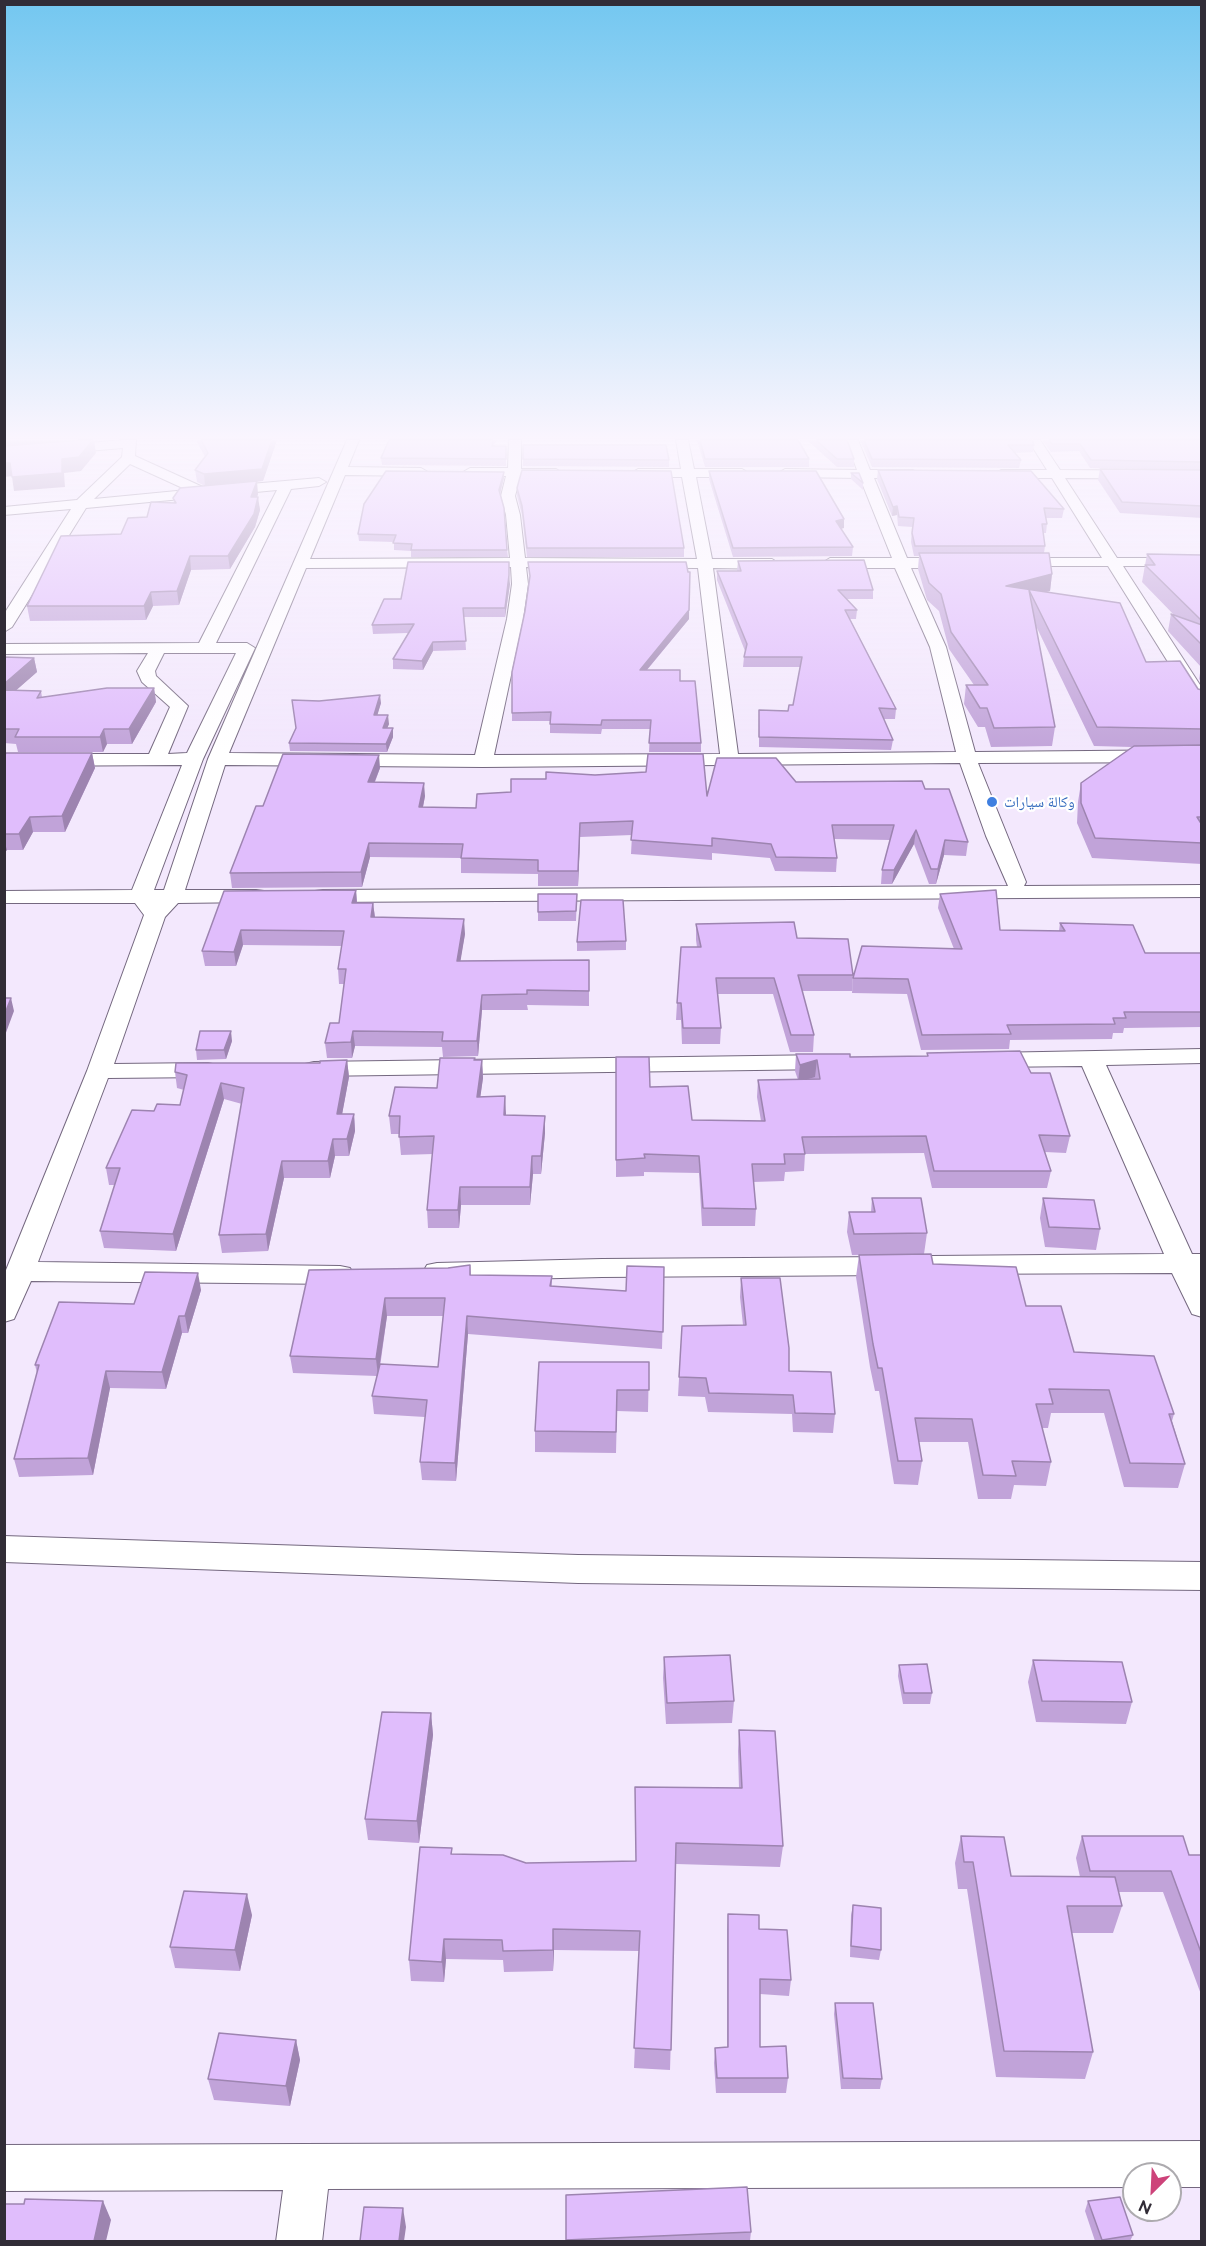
<!DOCTYPE html>
<meta charset="utf-8">
<style>
body{margin:0}
#map{position:relative;width:1206px;height:2246px;overflow:hidden;background:#f3e8fd;font-family:Raleway,sans-serif}
canvas{display:block}
.frame{position:absolute;inset:0;border:6px solid #312c36;pointer-events:none}
.north{position:absolute;left:1122px;top:2162px;width:60px;height:60px;box-sizing:border-box;background:#fff;border:2px solid #adabaf;border-radius:50%;rotate:204deg;font-size:16px;font-weight:700;line-height:24px;text-align:center;color:#312c36}
.north::after{content:'';display:block;margin:auto;width:21px;height:27px;background:#cd437a;clip-path:polygon(50% 0,100% 100%,50% 72%,0 100%)}
</style>
<div id="map">
<canvas width="1206" height="2246"></canvas>
<div class="frame"></div>
<div class="north">N</div>
</div>
<script>
const ctx = document.querySelector('canvas').getContext('2d');
ctx.lineJoin = 'round';
function stroke(path, color, width, dash) { ctx.strokeStyle = color; ctx.lineWidth = width; ctx.lineCap = dash ? 'butt' : 'round'; ctx.setLineDash(dash || []); ctx.stroke(path); }
function fill(path, color) { ctx.fillStyle = color; ctx.fill(path, 'evenodd'); }
function write(font, color, halo, rows, align = 'center') {
  ctx.font = font + ' Raleway,"Noto Naskh Arabic",sans-serif'; ctx.lineWidth = 4.5; ctx.setLineDash([]); ctx.textBaseline = 'middle'; ctx.strokeStyle = halo; ctx.fillStyle = color; for (const [text, x, y, turn = 0] of rows) {
    ctx.save(); ctx.translate(x, y); ctx.rotate((+turn || 0) * Math.PI / 180); ctx.textAlign = isNaN(turn) ? turn : align; if (halo) ctx.strokeText(text, 0, 0); ctx.fillText(text, 0, 0); ctx.restore();
  }
}
const minor = new Path2D(`
 M124 440H136L135 456 205 488 319 478 326 482 319 486 291 489 216 643H247L255 648 203 759 154 890H164L208 759 347 440H359L348 467 421 468 428 472 421 476 345 475 310 559 510 558 506 515 501 496 506 476H470L463 472 470 468H508L509 440H521V469H556L563 473 556 477H520L515 496 520 515 525 558 697 559 682 477H638L631 473 638 469H681L676 440H688L694 469H742L749 473 742 477H696L712 559H772L780 564 772 569 713 568 738 754 956 752 930 647 895 568H830L822 563 830 558H892L860 478 785 477 778 473 785 469 857 470 846 440H858L870 470H913L920 474 913 478H874L907 558H952L960 563 952 568H911L946 647 975 752 1202 750V762L978 763 1026 882 1024 886 1202 885V897L323 902 315 901 312 896 315 891 323 890 1008 886 986 836 960 763 483 767 225 765 185 890H256L264 891 267 896 264 901 256 902 178 903 165 917 114 1064 208 1063 217 1065 220 1070 217 1075 208 1077 108 1078 38 1262 340 1266 350 1268 354 1275 350 1282 340 1284 31 1281 14 1319 4 1322V1275L87 1071 144 915 135 903H4V891L132 890 182 765 4 766V754H149L170 707 142 682 137 671 148 653 4 654V644L199 643 277 490 86 508 12 627 4 632V614L71 509 4 515V507L77 500 122 457 123 448 4 458V450ZM130 464 187 490 94 499ZM511 567 512 584 507 619 475 755 229 753 306 568ZM526 567 698 568 720 754 494 755 523 619 528 584ZM164 653H236L187 753 168 754 188 706 156 676 155 671Z
 M1028 440H1040L1060 470 1202 471V479L1065 478 1117 558H1202V566H1123L1202 688V707L1196 706 1193 702 1108 566H1016L1009 562 1016 558H1102L1052 478H1001L994 474 1001 470H1047Z
 M1202 1049V1063L1106 1065 1192 1254H1202V1317L1192 1314 1172 1273 932 1274 922 1272 918 1265 922 1258 932 1256 1164 1254 1082 1066 989 1067 980 1065 977 1060 980 1055 989 1053Z
 M829 1055 838 1057 841 1062 838 1067 829 1069 314 1076 305 1074 302 1069 305 1064 314 1062Z
 M892 1257 902 1259 906 1266 902 1273 892 1275 602 1277 437 1281 427 1279 423 1272 427 1265 437 1263 602 1259Z
 M4 1536 578 1555 1202 1562V1590L578 1583 4 1562Z
 M1202 2141V2187H1170V2174H1134V2187L328 2189 322 2242H276L283 2190 4 2191V2145Z`);
const wall = new Path2D(`
 M196 440H277L263 481 205 486 197 482 195 470 205 457Z
 M389 440H496L494 446 506 452V466L382 465 381 458Z
 M697 440H798L809 459V467H705Z
 M807 440H847L854 459V467H837Z
 M860 440H1032L1034 445 1033 452 1014 453 1021 460 1019 468 872 467Z
 M1042 440H1200L1202 445V470L1090 468 1079 451 1051 452Z
 M523 445 669 460V467L523 466Z
 M1100 469 1202 470V518L1120 513 1098 480Z
 M878 470 1064 509 1062 518H1046L1047 524 1046 533H1043L1045 546 1044 553 1052 574 1050 591 1045 592 1146 662 1198 689 1202 690V864L1092 858 1077 823 1078 802 1081 783 1132 747 1094 746 1036 626 1055 727 1052 746 991 747 985 727H978L964 704 966 685H974L949 649 939 611 927 600 918 569 919 556H914L911 542 912 527 898 526 897 515 892 516 877 479Z
 M709 471 844 528 840 529 853 547 852 556 733 557 709 479Z
 M504 472V478L500 494 508 557H411V551L394 550V542L359 541 358 534Z
 M851 473 863 483V490L851 479Z
 M517 488 684 548V557H527L522 515 517 496Z
 M258 494 257 497 260 510 255 527 230 569 191 570 179 605 153 606 146 620 30 621 27 606 121 534 147 517 174 503 173 498Z
 M1147 554 1202 555V683L1199 679 1201 667 1168 631 1171 614 1175 616 1142 582Z
 M738 561 873 590V599H847L857 610 856 619H850L896 709 895 719H883L893 740 891 750 759 747V710L788 711 793 705 800 667H743L744 657 745 651 717 580V571H737Z
 M528 562 690 572 689 619 647 670 680 681 701 743V752H649L650 729H602L601 734 550 733V721H512V672L525 611 530 579Z
 M510 584 505 617H464L466 650 433 651 423 670 393 669V659L408 633 373 634 372 625 401 599Z
 M4 657 34 658 37 672 16 690 41 691 42 697 154 688 156 702 132 744H107L103 752H18L16 744 4 743Z
 M292 700 381 703 377 715 389 724 387 728 393 737 387 752 290 751 289 743 296 729Z
 M92 753 95 768 65 832H33L23 850H7L4 853V756Z
 M380 768 375 782 425 796 423 807 476 808 707 796 796 782 925 789 968 842 966 856 944 855 936 884H929L914 844 892 884H881L882 870 890 840 834 839 837 858 836 872 775 871 770 858 712 853V860L631 854 632 835 580 837 578 886H538V874L461 873V858L370 857 362 887 232 888 230 873 263 806Z
 M356 890 357 903H373L375 917 465 934 460 961 589 960V1006L527 1005 528 1010H482L478 1056 443 1057 442 1047 355 1046 352 1058H327L325 1043 339 1023 344 984H339L338 969 342 946 243 945 236 966H205L202 951 224 891Z
 M538 894H577L576 921H538Z
 M940 894 1000 930 1059 931 1060 923 1145 953H1202V1027L1124 1028 1123 1033H1113L1112 1039 1010 1040 1009 1049 921 1050 907 994 852 993 853 978 954 949 938 908Z
 M696 924 797 938 853 975 852 991H802L814 1035 813 1052H790L773 994H718L721 1028 720 1044H682L681 1020H676L677 1003 697 947 696 940Z
 M626 941V950L577 951V942Z
 M232 1041 226 1059 197 1060 196 1050Z
 M927 1053 1031 1073 1070 1136 1066 1153 1045 1152 1051 1171 1047 1188H932L924 1153 805 1154 804 1171 785 1172 784 1181 753 1182 756 1209 755 1226H702L699 1173 644 1172V1176L616 1177V1057L650 1087 692 1120 761 1121 757 1097 758 1080H798L795 1071 796 1054 850 1057 927 1056Z
 M347 1060 349 1077 342 1114H354L355 1131 349 1156H335L330 1178H284L268 1251 222 1253 219 1235 242 1104 224 1099 176 1251 104 1248 100 1231 115 1185H109L106 1168 154 1111 180 1105 184 1090 177 1088 175 1072 320 1063Z
 M475 1060H482L483 1078 480 1097 506 1115 545 1133 541 1174H533L530 1205H461L459 1228H428L427 1210 433 1154 401 1155 399 1134H391L389 1116 437 1088Z
 M872 1198 927 1233 924 1254 852 1255 847 1232 849 1212H871Z
 M1043 1198 1100 1229 1096 1250 1045 1247 1040 1218Z
 M859 1255 933 1264 1026 1306 1074 1352 1174 1414 1172 1421 1185 1464 1178 1488 1124 1487 1104 1413H1051L1048 1428H1042L1051 1462 1046 1486 1014 1485 1011 1499H978L968 1442H919L922 1461 918 1485 894 1484 879 1391H875L870 1367 856 1277Z
 M470 1265 471 1275 552 1276V1287L626 1291 664 1267 662 1349 468 1334 456 1481 422 1480 420 1462 425 1417 374 1414 372 1396 377 1376 293 1373 290 1356 309 1270 448 1268ZM387 1316H443L438 1367H380Z
 M741 1278 789 1371 835 1414 833 1433 793 1432 792 1414 708 1412 705 1397 678 1396 682 1326 743 1325 740 1297Z
 M201 1290 188 1333H182L166 1389 110 1388 93 1475 19 1477 14 1459 37 1373 35 1365 134 1304Z
 M649 1362 648 1412 617 1411 616 1453 535 1452V1431Z
 M664 1657 734 1701 732 1723 666 1724 663 1678Z
 M1033 1660 1132 1702 1126 1724 1036 1722 1028 1682Z
 M899 1665 932 1693 930 1704H903L898 1676Z
 M431 1713 433 1735 419 1843 368 1840 365 1819Z
 M739 1730 783 1846 780 1867 676 1864 670 2070 634 2068 639 1951 554 1950 553 1971 504 1972 503 1960 446 1959 444 1982 411 1981 409 1960 452 1848V1854L526 1863 636 1861 635 1787 739 1788 738 1751Z
 M961 1836 1011 1876 1080 1877 1076 1858 1082 1836 1189 1855H1202V1997L1163 1892H1118L1122 1906 1113 1933H1072L1093 2052 1085 2079 996 2077 967 1889H958L955 1863Z
 M853 1905 881 1950 879 1960 850 1957 851 1915Z
 M728 1914 759 1929 791 1980 789 1996 760 1994V2047L788 2078 786 2093H716L714 2063 715 2048 727 2047V1930Z
 M252 1915 240 1971 175 1968 170 1947Z
 M835 2003 882 2079 880 2089H841L834 2014Z
 M296 2040 300 2060 290 2106 214 2100 208 2079Z
 M566 2195 751 2232 750 2241H566Z
 M1088 2201 1133 2235 1130 2241H1095L1085 2211Z`);
const shadedWall = new Path2D(`
 M4 440H94L96 453 81 471 64 473 65 487 14 491 12 477 62 459 4 448Z
 M272 440H277L263 481 205 486 204 474Z
 M4 463H10L13 476 4 477Z
 M504 472V478L499 497V490Z
 M257 481 258 494 253 510 251 497Z
 M258 497 260 510 255 527 230 569 228 556Z
 M897 506V515L892 516 893 507Z
 M844 519V528L835 530 836 521Z
 M190 556 191 570 179 605 177 591Z
 M1052 574 1050 591 1032 595 1029 590 1006 586Z
 M509 575 510 584 505 617V608Z
 M151 592 153 606 146 620 144 606Z
 M689 610V619L640 678V670Z
 M433 642V651L423 670 422 661Z
 M34 658 37 672 4 701V684Z
 M154 688 156 702 132 744 129 729Z
 M380 695 381 703 375 723 374 715Z
 M388 715 389 724 384 736 383 728Z
 M393 728V737L387 752 386 744Z
 M104 729 107 744 103 752 100 737Z
 M92 753 95 768 65 832 62 816Z
 M379 755 380 768 369 796 368 782Z
 M424 783 425 796 420 822 419 807Z
 M30 817 33 832 23 850 19 834Z
 M580 823V837L578 886V871Z
 M916 830 914 844 892 884 894 870Z
 M4 840 7 850 4 853Z
 M945 840 944 855 936 884 938 869Z
 M369 843 370 857 362 887 361 872Z
 M356 890 357 904 352 903Z
 M373 903 375 918 371 917Z
 M464 919 465 934 458 976 457 961Z
 M241 930 243 945 236 966 234 952Z
 M482 995V1010L478 1056 477 1041Z
 M11 998 14 1011 4 1038V1016Z
 M231 1031 232 1041 226 1059 224 1050Z
 M353 1031 355 1046 352 1058 351 1042Z
 M347 1060 349 1077 339 1131 337 1114Z
 M482 1060 483 1078 478 1114 477 1097Z
 M817 1060 815 1077 798 1082 800 1065Z
 M221 1083 224 1099 176 1251 173 1234Z
 M505 1096 506 1114 504 1132V1115Z
 M354 1114 355 1131 349 1156 347 1139Z
 M545 1116V1133L541 1174V1156Z
 M333 1139 335 1156 330 1178 328 1161Z
 M532 1156 533 1174 530 1205V1187Z
 M282 1161 284 1178 268 1251 266 1234Z
 M460 1187 461 1205 459 1228 458 1210Z
 M198 1273 201 1290 188 1333 185 1316Z
 M385 1298 387 1316 378 1376 376 1359Z
 M179 1316 182 1333 166 1389 162 1372Z
 M467 1316 468 1334 456 1481 455 1463Z
 M106 1371 110 1388 93 1475 88 1458Z
 M431 1713 433 1735 419 1843 417 1821Z
 M247 1894 252 1915 240 1971 235 1950Z
 M553 1929 554 1950 553 1971Z
 M444 1939 446 1959 444 1982 442 1962Z
 M296 2040 300 2060 290 2106 286 2086Z
 M103 2201 111 2220 106 2241H94Z
 M403 2208 406 2227 404 2241H399Z`);
const building = new Path2D(`
 M80 440H93L79 457 62 459V473L12 477 10 463H4V446Z
 M201 440H272L262 469 204 474 195 470 208 453Z
 M389 440H493L492 446H506V459L381 458Z
 M700 440H798L809 459H705Z
 M816 440H847L854 459H837Z
 M864 440H1032L1034 445H1008L1021 460 872 459Z
 M1049 440H1200L1202 445V462L1091 460 1080 444H1052Z
 M523 445H666L669 460 523 459Z
 M1100 469 1202 470V506L1122 502Z
 M522 470 671 471 684 548H527L522 506 517 488Z
 M878 470 1031 471 1064 509 1044 508 1047 524H1042L1045 546H915L912 533 914 518 899 517 897 506 893 507Z
 M386 471 504 472 499 490 504 508 507 550H411L412 544 393 543 396 535 358 534 364 504Z
 M709 471H816L844 519 836 521 853 547 733 548Z
 M851 473H859L863 483Z
 M257 481 251 497H258L254 514 228 556H190L177 591 151 592 144 606H27L61 536 121 534 128 518 147 517 151 502 176 503 173 498 180 488Z
 M919 553H1049L1052 574 1006 586 1120 603 1146 662 1180 661 1198 689 1202 690V729L1097 727 1029 590 1055 727 994 728 987 708H980L966 685H988L951 632 941 594 929 583Z
 M1147 554 1202 555V621L1145 565H1155Z
 M864 560 873 590H838L857 610H845L896 709 879 708 893 740 759 737V710L788 711 789 705H793L802 657H744L747 644 717 571H741L738 561Z
 M408 562H509V575L505 608H463L466 641 433 642 422 661 393 659 414 624 372 625 384 599H401Z
 M528 562H686L688 572H690L689 610 640 670H680V681H695L701 743H649L651 720H602L601 725 550 724 551 712 512 713V672L525 611 530 576Z
 M1171 614 1202 625V645Z
 M4 657 34 658 4 684Z
 M107 688H154L129 729H104L100 737H15L19 729H4V690L41 691 37 698Z
 M380 695 374 715H388L383 728H393L386 744 289 743 296 728 292 700 319 701Z
 M1202 745V817H1197L1202 825V843L1095 838 1081 803V783L1134 746Z
 M6 753H92L62 816 30 817 19 834H4V756Z
 M283 754 379 755 368 782 424 783 419 807 476 808 477 794 511 792V779H546V772L595 775 646 772 648 754H703L707 796 717 758H776L796 782 922 781 925 789H949L968 842 945 840 938 869H931L916 830 894 870H882L894 825H832L837 858 776 857 771 844 712 838V846L631 840 633 821 580 823 578 871H538V860L461 858 463 844 369 843 361 872 230 873 256 806H263Z
 M356 890 352 903H373L371 917 464 919 457 961 589 960V991L527 990V994L482 995 477 1041H442L443 1032 353 1031 351 1042 325 1043 330 1023H339L346 969H338L344 931 241 930 234 952 202 951 224 891Z
 M996 890 1000 930 1065 931 1060 923 1133 925 1145 953H1202V1012H1124L1126 1018H1113L1115 1024 1007 1025 1011 1034 922 1035 908 979 853 978 862 946 962 949 940 894Z
 M538 894H577L576 911 538 912Z
 M581 900H623L626 941 577 942Z
 M794 922 797 938 848 939 853 975H798L814 1035H791L774 978H716L721 1028H683L681 1003H677L681 947H701L696 924Z
 M4 998H11L4 1016Z
 M200 1031H231L224 1050H196Z
 M1020 1051 1031 1073H1050L1070 1136 1039 1135 1051 1171H934L926 1136 802 1137 805 1154H784L785 1164H752L756 1209 703 1208 699 1156 644 1154 645 1158 616 1160V1057H649L650 1087 688 1086 692 1120 765 1121 758 1080 820 1079 817 1060 800 1065 796 1054H850V1057L928 1056 927 1053Z
 M440 1058H475L474 1060H482L477 1097 505 1096 504 1115 545 1116 541 1156H532L530 1187H460L458 1210H427L434 1136 399 1137 400 1116H389L395 1087 437 1088Z
 M347 1060 337 1114H354L347 1139H333L328 1161H282L266 1234 219 1235 244 1088 221 1083 173 1234 100 1231 120 1168H106L132 1110 154 1111 157 1104 180 1105 187 1075 175 1072 176 1063H320V1061Z
 M872 1198H921L927 1233 854 1234 849 1212H875Z
 M1043 1198 1094 1200 1100 1229 1049 1227Z
 M931 1254 933 1264 1016 1267 1026 1306H1061L1074 1352 1154 1356 1174 1414H1169L1185 1464 1130 1463 1109 1390 1049 1389 1053 1404H1036L1051 1462 1012 1461 1016 1476 983 1475 972 1419 915 1418 922 1461H898L882 1368H878L873 1344 859 1255Z
 M470 1265V1275L552 1276 550 1286 626 1291 627 1266 664 1267 663 1332 467 1316 455 1463 420 1462 427 1400 372 1396 380 1364 438 1367 445 1298H385L376 1359 290 1356 309 1270 448 1268Z
 M145 1272 198 1273 185 1316H179L162 1372 106 1371 88 1458 14 1459 39 1365H35L59 1302 134 1304Z
 M741 1278H780L789 1348V1371L831 1372 835 1414 795 1413 793 1395 709 1393 706 1378 679 1377 682 1326 746 1325Z
 M539 1362H649V1390H617L616 1432 535 1431Z
 M730 1655 734 1701 667 1703 664 1657Z
 M1033 1660 1122 1662 1132 1702 1042 1701Z
 M927 1664 932 1693H904L899 1665Z
 M382 1712 431 1713 417 1821 365 1819Z
 M739 1730 775 1731 783 1846 676 1843 671 2050 634 2048 640 1931 553 1929V1950L503 1951 502 1940 444 1939 442 1962 409 1960 420 1847 452 1848 451 1854 503 1855 526 1863 636 1861 635 1787 742 1788Z
 M961 1836 1004 1837 1011 1876 1115 1877 1122 1906H1067L1093 2052 1004 2051 973 1862H964Z
 M1082 1836H1183L1189 1855H1202V1955L1171 1871H1090Z
 M184 1891 247 1894 235 1950 170 1947Z
 M853 1905 881 1908V1950L851 1946Z
 M728 1914 759 1915V1929L787 1930 791 1980 760 1979V2047L786 2046 788 2078H717L715 2048 728 2047Z
 M835 2003H873L882 2079 843 2078Z
 M219 2033 296 2040 286 2086 208 2079Z
 M747 2187 751 2232 566 2240V2195Z
 M1120 2197 1133 2235 1102 2240 1088 2201Z
 M25 2199 103 2201 94 2241H4V2204H24Z
 M364 2207 403 2208 399 2241H360Z`);
const markers = [
 [992,802,6,"#3f7fe0"]
];
const farShopnames = [
 ["وكالة سيارات",1004,802]
];
stroke(minor, '#74687f', 2);
fill(minor, '#fff');
fill(wall, '#c1a3d9');
fill(shadedWall, '#9d84b0');
fill(building, '#e0bdfc');
stroke(building, '#9d84b0', 1.5);
const sky = ctx.createLinearGradient(0, 0, 0, 755);
sky.addColorStop(0, '#73c7f0');
sky.addColorStop(0.58, '#faf5fe');
sky.addColorStop(1, '#faf5fe00');
ctx.fillStyle = sky;
ctx.fillRect(0, 0, 1206, 755);
for (const [x, y, r, color] of markers) { const dot = new Path2D(); dot.arc(x, y, r, 0, 2 * Math.PI); ctx.fillStyle = color; ctx.fill(dot); stroke(dot, '#fff', 2); }
write('15px', '#366cbe', '#fff', farShopnames, 'left');
</script>
